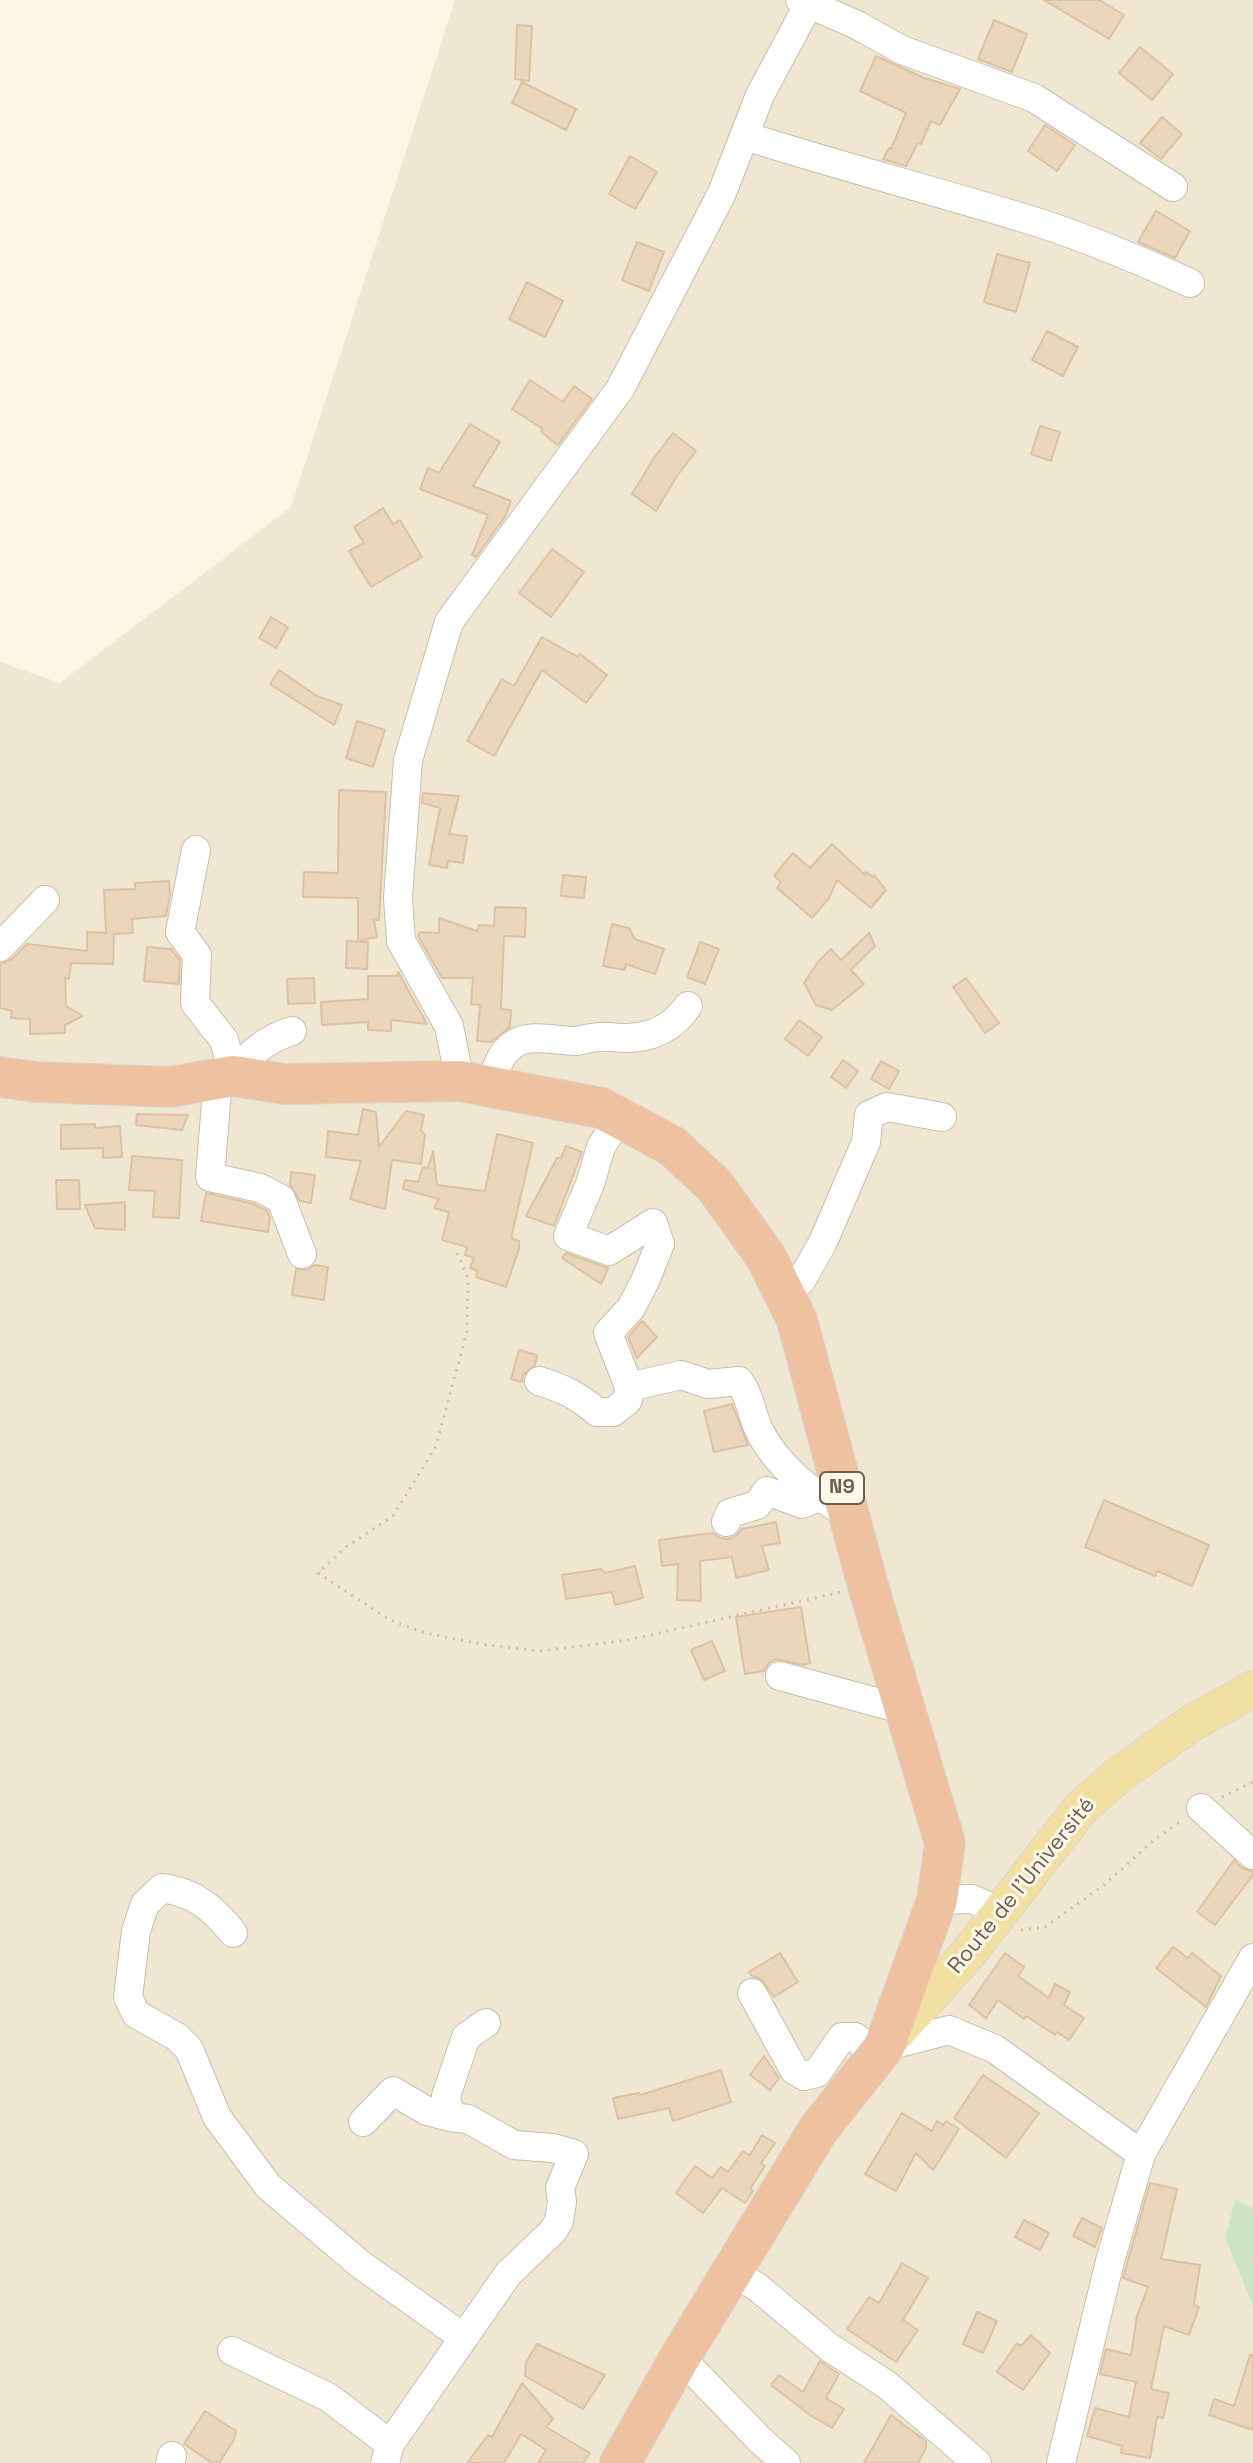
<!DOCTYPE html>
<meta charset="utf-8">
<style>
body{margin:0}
canvas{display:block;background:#faf5e4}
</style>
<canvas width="1253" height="2463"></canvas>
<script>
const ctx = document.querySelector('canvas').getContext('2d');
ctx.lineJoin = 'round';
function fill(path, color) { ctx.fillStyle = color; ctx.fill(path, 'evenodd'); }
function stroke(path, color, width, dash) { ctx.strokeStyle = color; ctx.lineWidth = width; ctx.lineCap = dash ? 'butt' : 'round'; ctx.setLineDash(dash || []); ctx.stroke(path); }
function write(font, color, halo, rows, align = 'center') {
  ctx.font = font + ' "Space Grotesk",sans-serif'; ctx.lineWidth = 6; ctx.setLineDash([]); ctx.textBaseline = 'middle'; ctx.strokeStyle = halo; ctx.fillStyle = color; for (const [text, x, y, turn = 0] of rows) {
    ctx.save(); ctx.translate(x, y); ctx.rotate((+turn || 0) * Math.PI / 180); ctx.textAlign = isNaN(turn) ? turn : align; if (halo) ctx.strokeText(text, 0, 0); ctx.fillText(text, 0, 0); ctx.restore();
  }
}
const residential = new Path2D(`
 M455 0H1253V2208L1235 2199 1225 2238 1253 2307V2463H0V662L60 683 291 507Z`);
const green = new Path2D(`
 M1235 2199 1253 2208V2307L1225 2238Z`);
const building = new Path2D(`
 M1044 0H1099L1124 15 1109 39Z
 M994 20 1027 34 1012 72 978 59Z
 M517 25 532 26 529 81 515 79Z
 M1140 47 1173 74 1152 100 1119 73Z
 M876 56 924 78 960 89 940 125 931 121 921 144 918 143 906 166 883 159 889 148 891 149 906 113 860 91Z
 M522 82 576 109 566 130 512 103Z
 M1162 117 1182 134 1161 159 1140 143Z
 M1045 125 1075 145 1057 171 1028 151Z
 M630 156 657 172 635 209 609 194Z
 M1156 211 1190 231 1175 258 1138 242Z
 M637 242 664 252 649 291 622 280Z
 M997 254 1030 263 1016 312 984 302Z
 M527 282 563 301 545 337 509 319Z
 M1047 331 1078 347 1063 376 1032 360Z
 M530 380 563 402 574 386 592 399 558 445 541 432 543 429 512 409Z
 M470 424 500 442 473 486 511 501 505 517 476 557 472 555 488 515 420 489 428 468 439 473Z
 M1040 426 1060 432 1051 461 1031 454Z
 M673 433 696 451 677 476 656 511 632 494 654 458Z
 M383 508 393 524 400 520 422 557 371 587 349 551 364 543 354 527Z
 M552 549 584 572 551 617 519 593Z
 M271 617 288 627 276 648 259 638Z
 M542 637 578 657 580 654 607 675 586 703 542 670 494 756 467 741 502 679 514 686Z
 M279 670 317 696 342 705 334 725 270 684Z
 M357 721 385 730 373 767 346 758Z
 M339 790 386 792 379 920H374L377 937 358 941V898L303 897 304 872 338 873Z
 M423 793 459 796 449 834 467 836 463 863 448 861 447 868 429 865 440 808 422 803Z
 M832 844 864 874 866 872 873 877 874 875 886 890 871 908 837 880 829 898 812 918 777 888 781 882 774 876 793 853 810 868Z
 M563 875 586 877 584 898 561 896Z
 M169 881 170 895 166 916 132 919 133 933 114 934 113 964 71 963 69 979 65 978 66 1006 83 1016 65 1025V1033L30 1034V1019L11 1018 12 1011 0 1008V964L12 959 27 944 87 951V932L106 933 104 890 135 889V883Z
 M495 907 526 908 525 937 504 936 501 1009 511 1010 510 1027 491 1042 477 1041 480 1005 471 1004 473 978H442L418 936 420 932 439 933V918L477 931 479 925 494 926Z
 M612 924 629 928 635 939 664 949 655 974 626 964 625 970 603 966Z
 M869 933 875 946 851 970 864 984 832 1010 816 1005 804 983 818 962 831 949 841 960Z
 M347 941 368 942 367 969 346 968Z
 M700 942 719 949 705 984 687 977Z
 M147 947 171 949 180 960 179 984 144 981Z
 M398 972 427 1024 391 1020V1031L368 1030V1022L322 1025 321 1002 368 999V976H397Z
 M314 978 315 1003 288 1004 287 979Z
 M966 978 999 1023 985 1033 953 987Z
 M799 1020 822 1037 808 1056 785 1039Z
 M843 1060 858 1071 846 1088 831 1077Z
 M881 1061 899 1071 889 1089 871 1079Z
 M363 1109 376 1112 379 1147 406 1111 424 1115 421 1130 425 1135 421 1164 392 1160 385 1209 350 1199 361 1161 326 1157 328 1131 358 1135Z
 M137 1114 188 1115 182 1130 136 1125Z
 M95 1124V1128L120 1126 122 1157 103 1158V1148L61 1149V1125Z
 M497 1134 533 1143 511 1238 519 1241V1249L506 1287 476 1277 478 1271 470 1268 474 1258 465 1255 467 1247 442 1240 449 1212 434 1208 439 1199 403 1189 405 1180 418 1182 423 1167 428 1168 433 1151 437 1185 485 1191Z
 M566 1146 582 1152 554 1226 526 1216 557 1158H561Z
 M132 1156 182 1160 179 1218 153 1217 155 1191 129 1190Z
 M291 1172 315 1175 311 1203 300 1201 290 1185Z
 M56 1180H79L80 1209H57Z
 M206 1193 254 1204 267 1211 270 1218 268 1232 201 1221Z
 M125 1202V1230L95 1228 85 1205Z
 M566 1253 608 1268 601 1284 562 1258Z
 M315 1265 328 1267 324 1300 292 1295 296 1269 307 1270Z
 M642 1321 657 1337 637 1358 628 1337Z
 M519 1350 537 1355 535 1365 523 1375 522 1382 511 1379Z
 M732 1404 748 1445 714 1452 704 1411Z
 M1104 1500 1209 1545 1192 1586 1157 1571 1155 1576 1085 1547Z
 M776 1522 780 1543 762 1546 769 1570 736 1578 732 1557 700 1561 701 1601 677 1600 678 1564 662 1566 659 1540 713 1533 720 1538 729 1539 737 1535 742 1529Z
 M635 1566 643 1598 615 1605 612 1592 566 1599 562 1575 601 1569 605 1573Z
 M801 1607 810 1663 803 1665 776 1659 769 1663 764 1671 745 1674 736 1617Z
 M712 1641 725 1671 704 1680 691 1650Z
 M1234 1860 1242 1868 1253 1872V1875L1215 1925 1197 1912Z
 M1173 1947 1188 1958 1192 1953 1221 1976 1206 2007 1156 1968Z
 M780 1953 798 1982 774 1997 761 1979 752 1976 749 1972Z
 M1005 1953 1024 1967 1018 1976 1049 1998 1055 1984 1070 1992 1064 2005 1084 2018 1069 2040 1057 2032 1055 2035 1026 2016 1024 2019 998 2000 986 2018 969 2005Z
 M764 2056 779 2078 770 2090 750 2075Z
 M721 2070 731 2102 673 2121 669 2108 618 2119 613 2098 639 2093 640 2095Z
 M983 2075 1039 2113 1006 2158 954 2118Z
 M902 2113 932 2131 937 2121 943 2125 946 2121 959 2129 933 2170 916 2153 896 2191 865 2174Z
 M762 2135 775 2143 761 2163 765 2166 750 2189 753 2191 745 2203 722 2188 703 2213 676 2193 695 2166 712 2178 721 2167 728 2172 743 2151 750 2155Z
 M1150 2183 1177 2189 1161 2259 1200 2265 1194 2305 1199 2307 1189 2335 1164 2326 1151 2389 1169 2393 1163 2418 1157 2417 1150 2458 1121 2453 1122 2446 1087 2436 1095 2408 1129 2417 1136 2382 1100 2374 1106 2349 1131 2355 1137 2316 1148 2287 1123 2278Z
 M1082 2218 1102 2228 1095 2247 1073 2236Z
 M1024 2220 1049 2233 1040 2250 1015 2237Z
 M902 2263 928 2278 903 2320 918 2330 896 2362 847 2329 869 2297 879 2303Z
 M977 2312 997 2321 983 2353 963 2344Z
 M1031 2335 1050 2353 1023 2390 997 2372 1017 2343 1021 2346Z
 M537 2344 605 2375 583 2409 525 2376 526 2362Z
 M1250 2355H1253V2430L1209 2415 1214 2399 1234 2406Z
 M820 2361 839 2374 826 2398 844 2409 832 2428 810 2415 771 2385 779 2375 803 2392Z
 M522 2383 553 2419 546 2427 590 2453 583 2463H538L546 2450 521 2434 504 2463H467L488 2435 492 2437Z
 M205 2411 236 2431 234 2440 219 2463H212L184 2444Z
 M891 2415 926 2441V2448L918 2463H864Z`);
const path = new Path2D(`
 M457 1253 468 1278 467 1331 436 1446 393 1516 346 1547 318 1573 390 1620 425 1633 481 1644 539 1651 628 1640 841 1592
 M1222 1797 1253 1782
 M1021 1930 1045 1927 1104 1885 1154 1840 1181 1821`);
const minor = new Path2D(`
 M800 0 857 25 902 50 1034 98 1173 187
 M745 136C836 165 928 189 1020 217 1078 234 1135 258 1190 283
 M196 850 180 932 197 955 195 1003 224 1040 234 1076
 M0 947 45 900
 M234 1076C245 1055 269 1038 292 1031
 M218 1079 210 1177 260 1188 281 1199 302 1254
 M460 1081 449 1026 401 941 398 898 408 760 449 622 620 389 722 193 760 95 811 0
 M490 1087C495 1071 499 1054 514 1044 530 1033 557 1041 575 1041 583 1040 592 1037 600 1037 608 1036 616 1038 625 1038 652 1038 673 1028 688 1006
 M782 1295 801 1281 823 1242 866 1142 869 1115 887 1107 942 1117
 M539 1381C562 1388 579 1396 597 1412H613L628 1400 629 1387 608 1333 631 1308 645 1281 660 1244 653 1223 609 1251 568 1236 590 1184 601 1147 619 1118
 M629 1387 681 1375 708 1384 739 1381C750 1396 751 1411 758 1428 777 1468 813 1493 849 1516
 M726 1522 730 1513 757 1505 767 1491 802 1504 819 1497
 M780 1676 905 1710
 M1201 1808 1253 1855
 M937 1900 972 1899 999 1911
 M233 1933C213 1908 194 1892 162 1888L145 1904 136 1931 128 1997 136 2014 177 2037 189 2049 217 2117 268 2186 360 2264 464 2338
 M752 1993 794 2070 804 2076 817 2073 842 2037H855L876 2056
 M884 2047 949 2030 995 2049 1141 2154
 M363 2122 393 2091 427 2111 450 2117
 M731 2273 756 2286 829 2347 887 2385 977 2463
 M232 2351 328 2397 390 2444
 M680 2357 760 2440 786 2463
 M170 2463 172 2456
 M385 2463 390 2444 508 2274 553 2231 559 2221 562 2202 560 2188 574 2154 553 2148 514 2145 468 2119 450 2117 446 2096 466 2037 486 2023
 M1061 2463 1110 2261 1141 2154 1253 1958`);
const major = new Path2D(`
 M887 2043 967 1955 1080 1809 1121 1773 1192 1723 1253 1689`);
const highway = new Path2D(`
 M0 1077 37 1082 170 1087 234 1076 284 1084 460 1081 601 1108 672 1146 715 1186 766 1257 797 1320 868 1586 945 1843 937 1900 884 2047 818 2130 680 2357 620 2463`);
const shields = [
 [842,1488,44]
];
const shieldNames = [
 ["N9",842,1488]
];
const streetNames = [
 ["Route de l'Université",1022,1886,-51]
];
fill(residential, '#f0e7d3');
fill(green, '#cde5c4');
fill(building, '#ead6bd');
stroke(building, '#ddc1a1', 2);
stroke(minor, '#c9bdac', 30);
stroke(major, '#dad5d1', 38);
stroke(highway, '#dad5d1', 42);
stroke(path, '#d1bba2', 3, [2, 6]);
stroke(minor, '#fff', 28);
stroke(major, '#f2e0a3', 36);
stroke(highway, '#eec1a1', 40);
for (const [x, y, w] of shields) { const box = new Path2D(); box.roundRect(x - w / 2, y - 16, w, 32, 6); ctx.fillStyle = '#fdf8ea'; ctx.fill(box); stroke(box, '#6f5e4d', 2); }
write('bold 20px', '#6f5e4d', null, shieldNames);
write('22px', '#6f5e4d', '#fdf8ea', streetNames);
</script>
